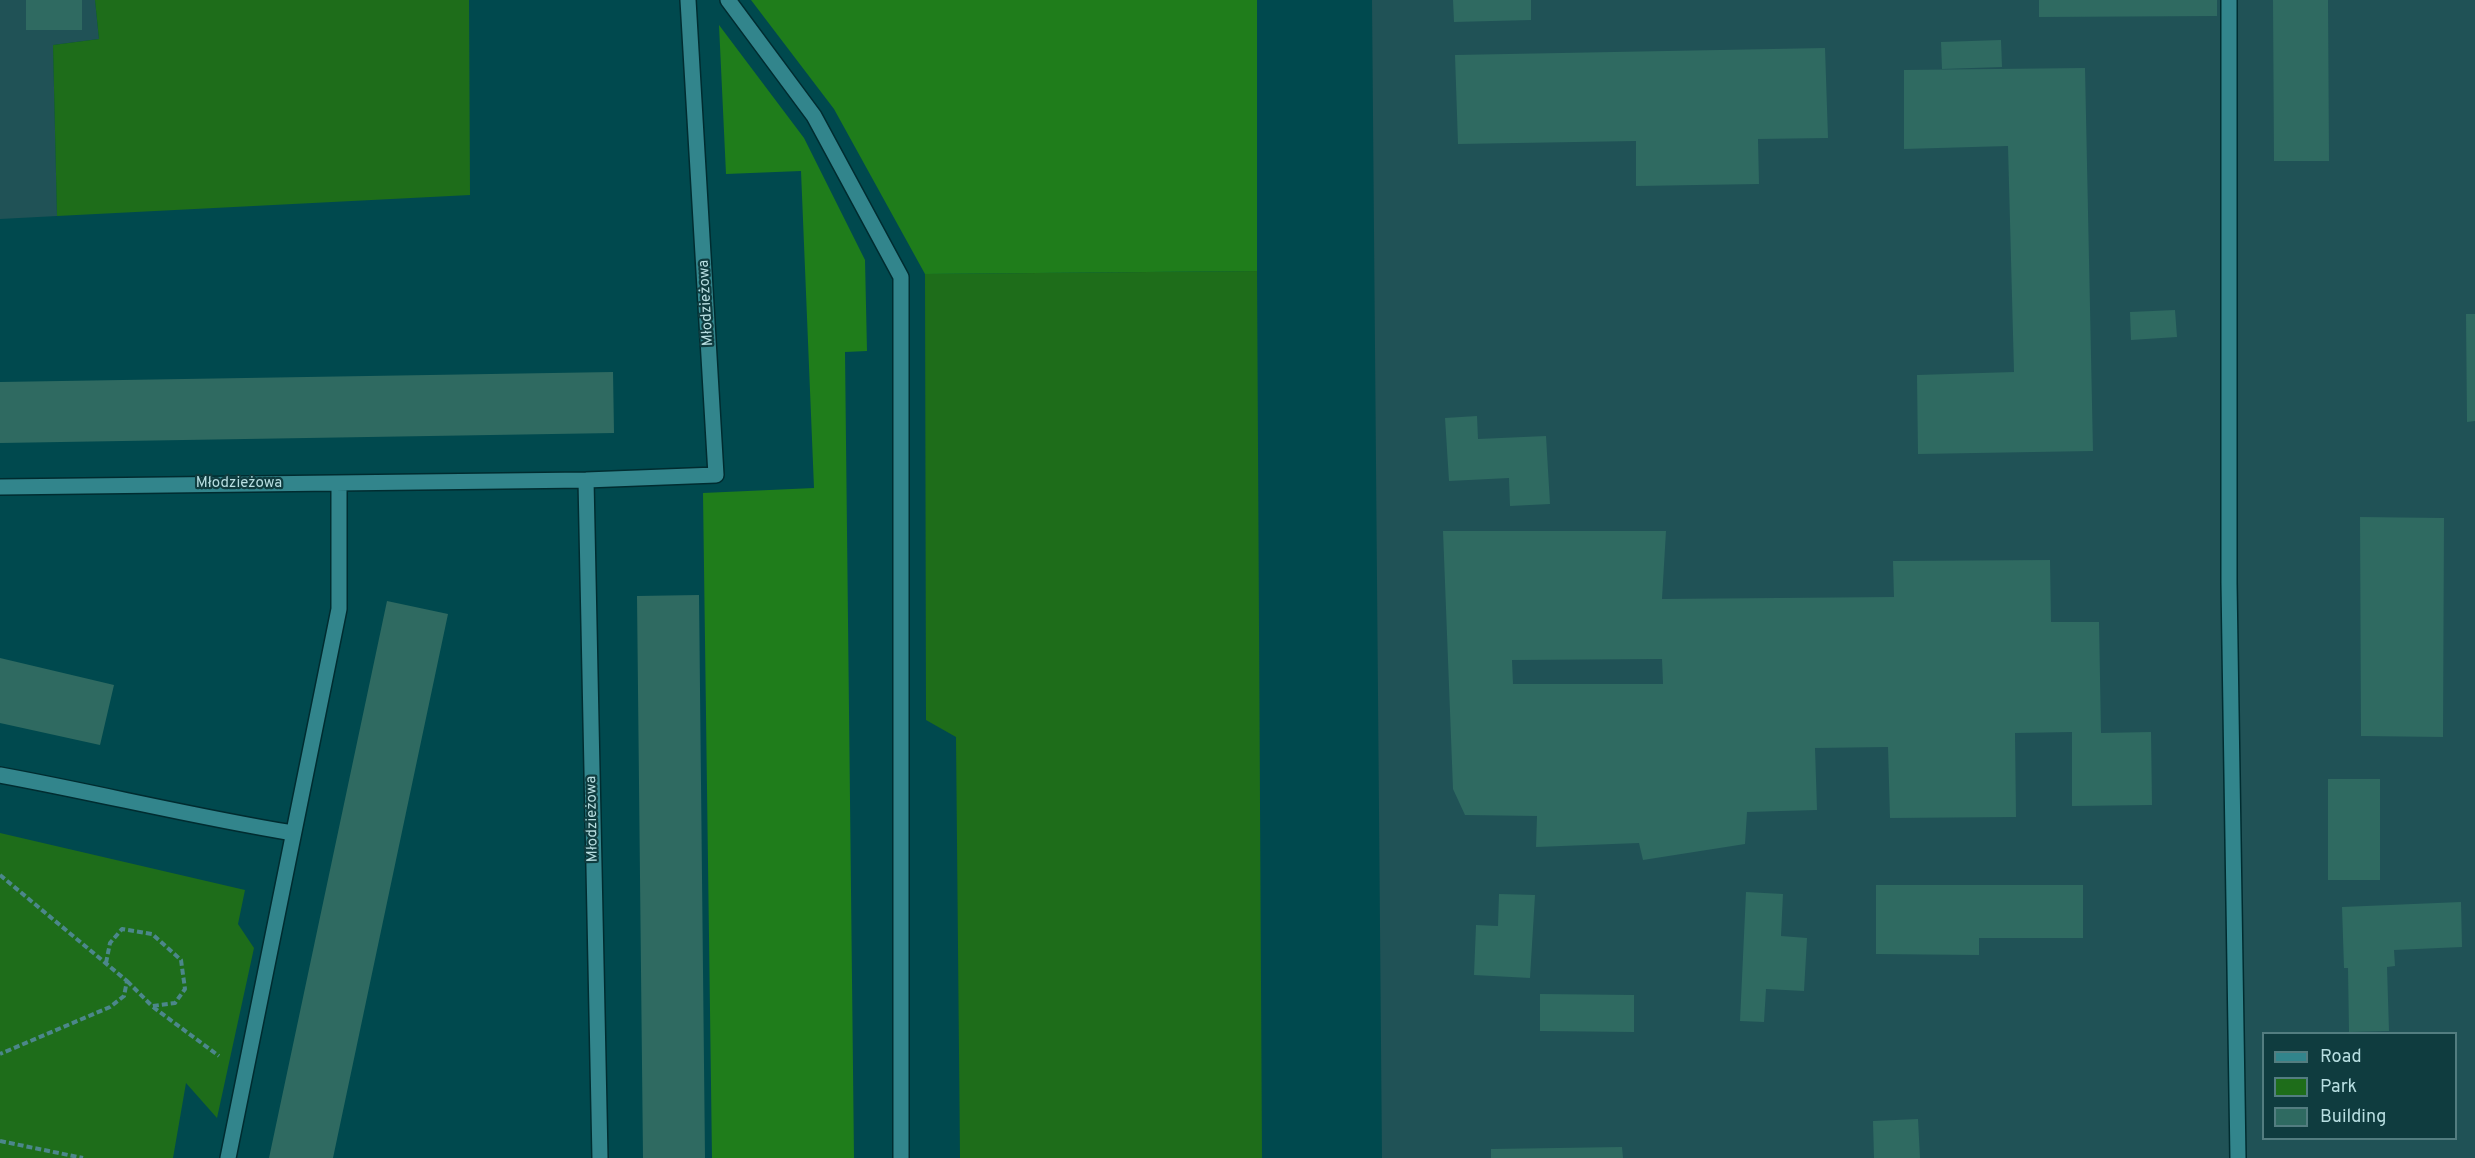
<!DOCTYPE html>
<meta charset="utf-8">
<style>
body{margin:0}
#map{position:relative;width:2475px;height:1158px;overflow:hidden;background:#00494e;font-family:Overpass,sans-serif}
canvas{display:block}
.legend{position:absolute;left:2262px;top:1032px;width:195px;height:108px;box-sizing:border-box;background:#0f3c3f;border:2px solid #537d80;margin:0;padding:8px 10px;list-style:none;font-size:18px;color:#b8dee1}
.legend li{display:flex;align-items:center;gap:12px;height:30px}
.legend b{width:30px;border:2px solid #537d80}
</style>
<div id="map">
<canvas width="2475" height="1158"></canvas>
<ul class="legend">
<li><b style="height:8px;background:#32858c"></b>Road</li>
<li><b style="height:16px;background:#1e6d1a"></b>Park</li>
<li><b style="height:16px;background:#2f6a61"></b>Building</li>
</ul>
</div>
<script>
const ctx = document.querySelector('canvas').getContext('2d');
ctx.lineJoin = 'round';
function fill(path, color) { ctx.fillStyle = color; ctx.fill(path, 'evenodd'); }
function stroke(path, color, width, dash) { ctx.strokeStyle = color; ctx.lineWidth = width; ctx.lineCap = dash ? 'butt' : 'round'; ctx.setLineDash(dash || []); ctx.stroke(path); }
function write(font, color, halo, rows, align = 'center') {
  ctx.font = font + ' Overpass,sans-serif'; ctx.lineWidth = 4.5; ctx.setLineDash([]); ctx.textBaseline = 'middle'; ctx.strokeStyle = halo; ctx.fillStyle = color; for (const [text, x, y, turn = 0] of rows) {
    ctx.save(); ctx.translate(x, y); ctx.rotate((+turn || 0) * Math.PI / 180); ctx.textAlign = isNaN(turn) ? turn : align; if (halo) ctx.strokeText(text, 0, 0); ctx.fillText(text, 0, 0); ctx.restore();
  }
}
const built = new Path2D(`
 M0 0H95L99 39 53 45 57 216 0 219Z
 M1372 0H2475V1158H1382ZM2264 1034H2456V1138H2264Z`);
const green = new Path2D(`
 M95 0H469L470 195 57 216 53 45 99 39Z
 M1257 271 1262 1158H960L956 737 926 720 925 274Z
 M0 833 245 890 238 924 254 948 217 1118 186 1083 173 1158H0Z`);
const forest = new Path2D(`
 M751 0H1257V271L925 274 834 109Z
 M719 25 804 138 865 260 867 351 845 352 854 1158H712L703 493 814 488 801 171 726 174Z`);
const building = new Path2D(`
 M26 0H82V30H26Z
 M1453 0H1531V20L1454 22Z
 M2039 0H2217V16L2039 17Z
 M2273 0H2328L2329 161H2274Z
 M2001 40 2002 67 1942 69 1941 42Z
 M1825 48 1828 138 1758 139 1759 184 1636 186V141L1458 144 1455 55Z
 M2085 68 2093 451 1918 454 1917 375 2014 372 2008 146 1904 149V70Z
 M2175 310 2177 337 2131 340 2130 312Z
 M2466 314H2475V421L2467 422Z
 M613 372 614 433 0 443V382Z
 M1477 416 1478 439 1546 436 1550 504 1510 506 1509 478 1449 481 1445 418Z
 M2360 517 2444 518 2443 737 2361 736Z
 M1443 531H1666L1662 599 1894 597 1893 561 2050 560 2051 622H2099L2101 733 2151 732 2152 805 2072 806V732L2015 733 2016 817 1890 818 1888 747 1815 748 1817 810 1747 812 1745 844 1643 860 1639 843 1536 847 1537 816 1465 815 1453 789ZM1662 659 1663 684H1513L1512 660Z
 M699 595 705 1158H643L637 596Z
 M387 601 448 614 333 1158H269Z
 M0 658 114 685 100 745 0 723Z
 M2328 779H2380V880H2328Z
 M1876 885H2083V938H1979V955L1876 954Z
 M1746 892 1783 894 1781 936 1807 938 1804 991 1766 989 1764 1022 1740 1021Z
 M1499 894 1535 895 1530 978 1474 975 1476 925 1498 926Z
 M2461 902 2462 947 2394 950 2395 966 2387 967 2389 1031 2349 1032 2348 968H2344L2342 907Z
 M1540 994 1634 995V1032L1540 1031Z
 M1918 1119 1920 1158H1874L1873 1121Z
 M1622 1147 1623 1158H1491V1149Z`);
const path = new Path2D(`
 M0 875 127 981 124 996 110 1007 0 1054
 M106 963 110 943 122 929 152 934 181 960 185 989 175 1003 152 1006 127 981
 M153 1007 219 1056
 M0 1141 83 1158`);
const minor = new Path2D(`
 M728 0 814 116 901 277V1158
 M2229 0V583L2238 1158
 M586 480 600 1158
 M0 487 586 480 716 475 688 0
 M0 775C98 793 195 817 293 833
 M228 1158 339 609V483`);
const streetNames = [
 ["Młodzieżowa",707,303,-93],
 ["Młodzieżowa",239,484],
 ["Młodzieżowa",593,819,-91]
];
fill(built, '#205256');
fill(green, '#1e6d1a');
fill(forest, '#1f7d1b');
fill(building, '#2f6a61');
stroke(minor, '#002c30', 18);
stroke(path, '#4c878b', 4, [6, 3]);
stroke(minor, '#32858c', 15);
write('15px', '#b8dee1', '#0f3c3f', streetNames);
</script>
